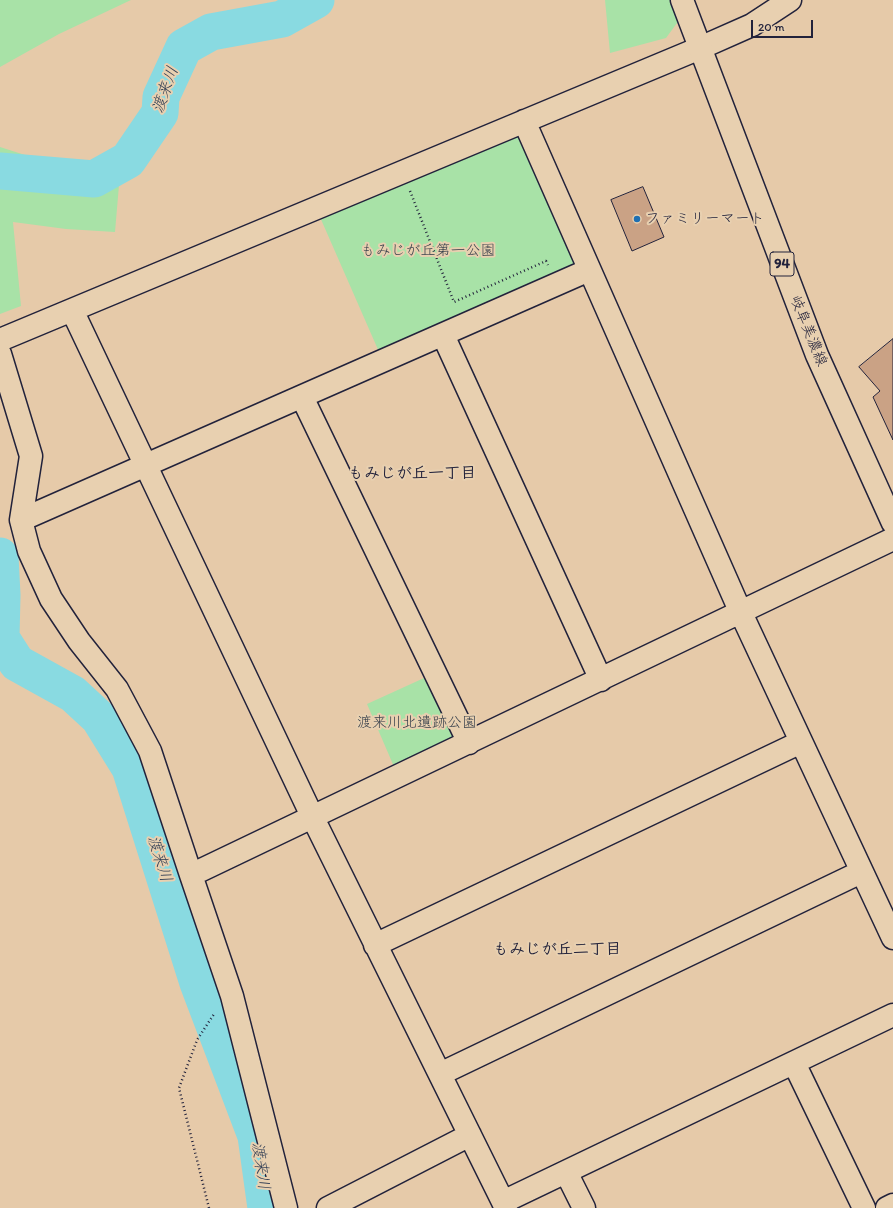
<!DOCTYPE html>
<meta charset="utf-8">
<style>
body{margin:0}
#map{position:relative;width:893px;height:1208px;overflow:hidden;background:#e6caa9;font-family:Itim,sans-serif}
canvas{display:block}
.scale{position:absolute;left:751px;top:20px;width:62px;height:18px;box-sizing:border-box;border:2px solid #22223b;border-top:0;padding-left:5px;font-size:12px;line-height:14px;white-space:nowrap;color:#22223b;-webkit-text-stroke:3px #e8d0b0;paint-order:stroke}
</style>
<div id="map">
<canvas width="893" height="1208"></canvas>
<div class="scale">20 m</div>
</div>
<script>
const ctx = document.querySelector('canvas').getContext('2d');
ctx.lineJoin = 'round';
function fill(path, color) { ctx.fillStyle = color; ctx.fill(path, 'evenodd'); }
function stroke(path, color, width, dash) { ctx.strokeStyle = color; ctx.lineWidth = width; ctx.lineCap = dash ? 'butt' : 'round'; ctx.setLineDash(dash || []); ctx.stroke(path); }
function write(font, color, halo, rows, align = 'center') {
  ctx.font = font + ' Itim,"Klee One",sans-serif'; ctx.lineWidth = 4; ctx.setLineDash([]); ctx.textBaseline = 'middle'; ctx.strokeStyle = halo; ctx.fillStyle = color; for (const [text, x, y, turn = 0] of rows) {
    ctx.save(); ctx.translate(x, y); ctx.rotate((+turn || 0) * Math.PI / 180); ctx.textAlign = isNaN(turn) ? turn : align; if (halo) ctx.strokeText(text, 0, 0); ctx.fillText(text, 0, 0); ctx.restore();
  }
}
const green = new Path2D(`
 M0 0H131L59 34 0 67Z
 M605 0H694L666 38 610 53Z
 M524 121 589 270 383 361 316 208Z
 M0 147 119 185 115 232 66 229 13 222 21 306 0 314Z
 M435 673 469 743 398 776 367 704Z`);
const river = new Path2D(`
 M0 171 94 179 128 160 160 113 161 97 184 47 211 32 282 19 316 0
 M0 556 2 595 1 638 17 663 73 694 99 718 130 768 198 983 256 1136 266 1208`);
const building = new Path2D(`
 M643 187 664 237 632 251 611 200Z
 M893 339V440L873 397 880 391 859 367Z`);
const path = new Path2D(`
 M410 191 454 302 546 261 548 265
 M209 1208 179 1088 197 1040 214 1014`);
const minor = new Path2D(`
 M524 121 741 613 893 938
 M72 310 312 816 506 1208
 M443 335 601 680
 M0 340 700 48 752 25 790 0
 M0 354 31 456 21 520 29 551 51 599 79 641 117 689 150 751 191 875 232 996 286 1208
 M302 397 469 743
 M21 520 589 270
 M191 875 893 539
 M375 945 801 742
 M794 1063 864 1208
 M440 1074 861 872
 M566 1172 584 1208
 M503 1202 893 1015
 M328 1208 470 1135
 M887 1208 893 1205`);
const major = new Path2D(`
 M682 0 817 355 893 523`);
const markers = [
 [637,219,4,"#1f6fb2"]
];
const shields = [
 [782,264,24]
];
const shieldNames = [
 ["94",782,264]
];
const poiNames = [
 ["ファミリーマート",645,219]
];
const parkNames = [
 ["もみじが丘第一公園",428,251],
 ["渡来川北遺跡公園",417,723]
];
const streetNames = [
 ["岐阜美濃線",808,331,68]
];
const waterNames = [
 ["渡来川",166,90,-70],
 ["渡来川",159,859,73],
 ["渡来川",260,1166,82]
];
const neighbourhoodNames = [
 ["もみじが丘一丁目",412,474],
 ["もみじが丘二丁目",557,950]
];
fill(green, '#a8e2a7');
stroke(river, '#89dae1', 37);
fill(building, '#caa285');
stroke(building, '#22223b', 1);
stroke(minor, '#22223b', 25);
stroke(major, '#22223b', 25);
stroke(path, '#22223b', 2.5, [1, 3]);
stroke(minor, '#e8d0b0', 22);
stroke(major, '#e8d0b0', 22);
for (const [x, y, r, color] of markers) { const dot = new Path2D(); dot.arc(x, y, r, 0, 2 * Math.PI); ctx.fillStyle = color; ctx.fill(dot); stroke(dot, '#e8d0b0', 1.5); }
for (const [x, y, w] of shields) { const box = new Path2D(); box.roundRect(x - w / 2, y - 12, w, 24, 3); ctx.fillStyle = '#e8d0b0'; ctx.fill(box); stroke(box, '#22223b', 1); }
write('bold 14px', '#22223b', null, shieldNames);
write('15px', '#22223b', '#e8d0b0', poiNames, 'left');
write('15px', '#363f4b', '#e8d0b0', parkNames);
write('15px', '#22223b', '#e8d0b0', streetNames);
write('italic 16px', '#313e54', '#e8d0b0', waterNames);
write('bold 16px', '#22223b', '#e8d0b0', neighbourhoodNames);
</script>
